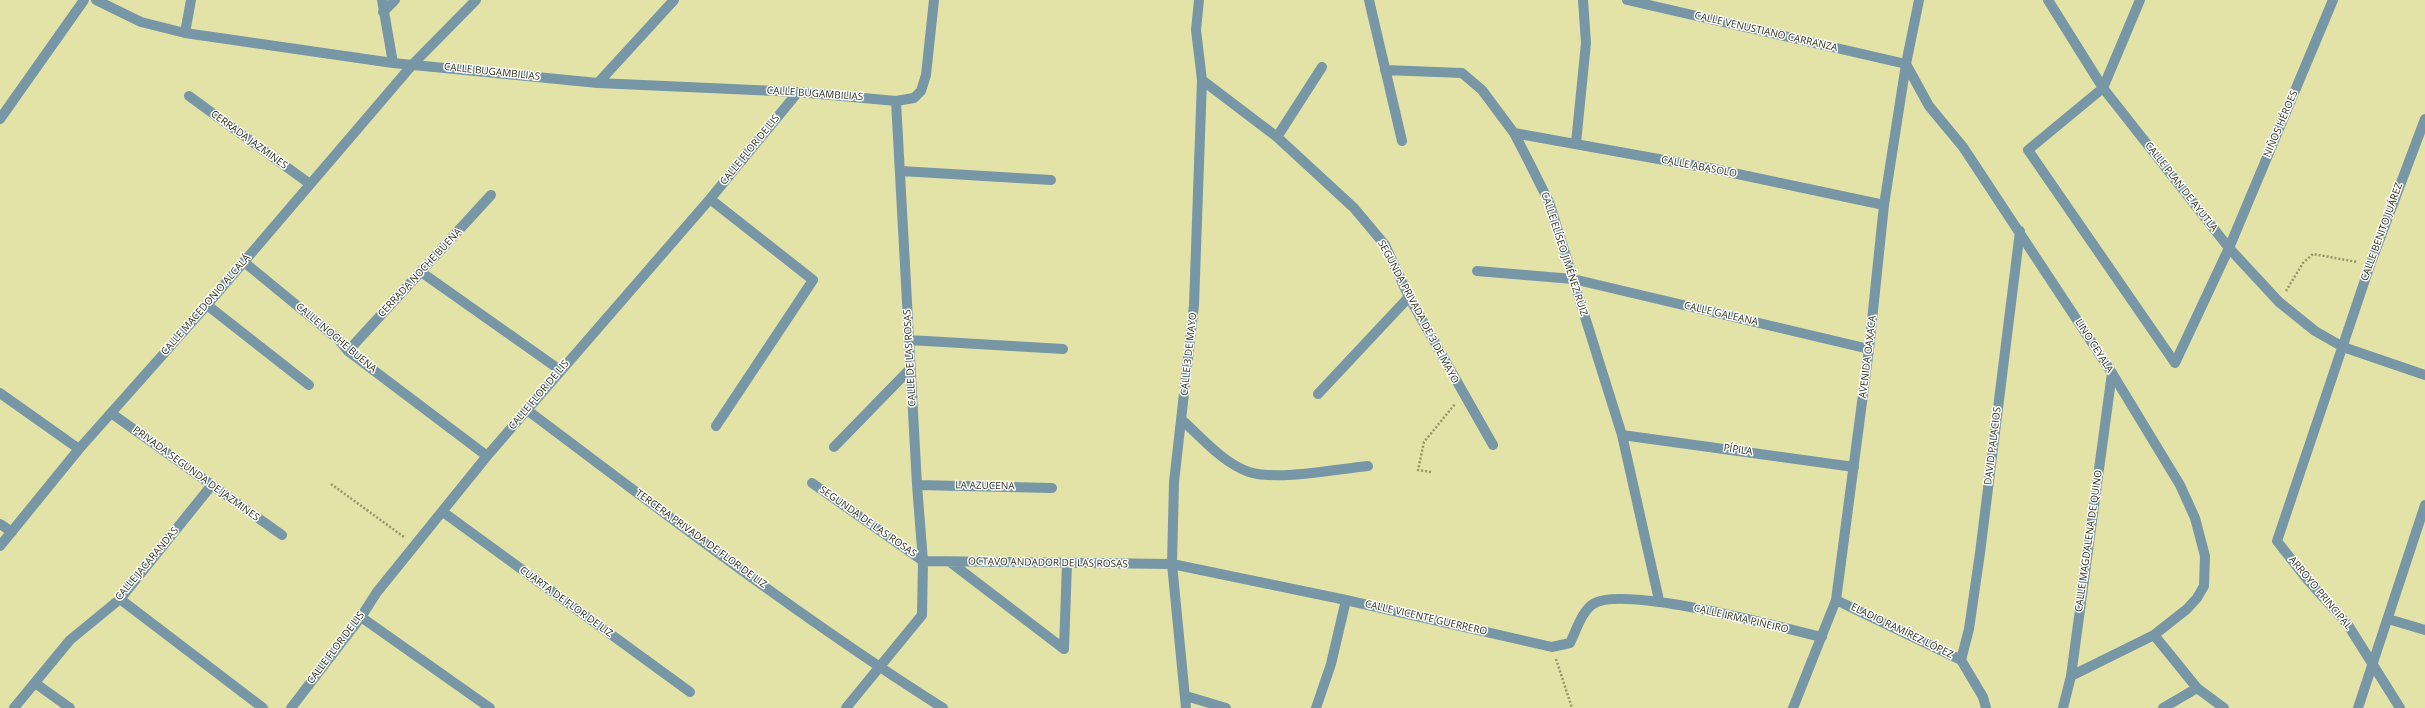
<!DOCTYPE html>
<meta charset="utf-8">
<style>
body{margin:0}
canvas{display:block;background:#e3e3a7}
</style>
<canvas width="2425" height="708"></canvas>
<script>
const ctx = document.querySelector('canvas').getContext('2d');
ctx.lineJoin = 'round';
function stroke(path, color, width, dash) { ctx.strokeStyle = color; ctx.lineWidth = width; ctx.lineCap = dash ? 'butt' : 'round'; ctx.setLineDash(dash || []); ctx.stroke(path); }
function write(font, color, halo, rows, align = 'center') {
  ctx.font = font + ' "Open Sans",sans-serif'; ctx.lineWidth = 3; ctx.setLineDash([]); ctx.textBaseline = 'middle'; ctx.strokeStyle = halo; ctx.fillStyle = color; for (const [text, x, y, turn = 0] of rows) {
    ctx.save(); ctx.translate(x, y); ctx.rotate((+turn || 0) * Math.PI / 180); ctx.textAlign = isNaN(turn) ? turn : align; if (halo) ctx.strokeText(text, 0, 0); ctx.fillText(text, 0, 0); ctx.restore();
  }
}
const path = new Path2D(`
 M2286 291 2303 263 2313 254 2357 262
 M1431 472 1418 470 1424 442 1455 404
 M331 484 404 537
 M1556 659 1572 708`);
const minor = new Path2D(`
 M96 0 141 22 185 33 393 63 598 83 798 92 896 101 914 98 921 91 926 75 934 0
 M382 0 393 63
 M1369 0 1402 141
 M1627 0 1906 64 1929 106 1963 147 2112 373 2180 485 2195 518 2205 556 2204 586 2197 598 2187 609 2154 635
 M2048 0 2103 88 2229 248 2279 302 2315 331 2343 347 2425 375
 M2140 0 2103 88 2028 150 2175 363
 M383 12 395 0
 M185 33 191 0
 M1385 70 1462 73 1482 90 1514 133 1529 162 1549 202 1622 435 1659 600
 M1202 80 1277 137 1354 208 1385 245 1409 297 1493 445
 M598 83 674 0
 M189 96 310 184
 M0 119 84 0
 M1514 133 1714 169 1884 205
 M1277 137 1322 67
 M1576 143 1586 43 1583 0
 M901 171 1051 180
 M710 199 813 280 716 426
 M244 262 339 340 348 351 487 456
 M1477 271 1573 279 1869 349
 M421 272 560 370
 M207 305 309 385
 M909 340 1063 349
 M348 351 491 195
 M2175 363 2229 248 2333 0
 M0 393 79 449
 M1318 394 1409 297
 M527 410C663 512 799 617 943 708
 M111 413 282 535
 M1182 420C1202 438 1223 463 1249 472 1276 481 1338 469 1368 466
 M1622 435 1854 467
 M834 447 910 369
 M812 483 923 561 1172 564 1346 600 1552 647 1570 643C1576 631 1582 611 1593 604 1624 584 1782 628 1822 637
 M917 485 1052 488
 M443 512 690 692
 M0 524 12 532
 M0 546 79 449 207 305 413 64 476 0
 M950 562 1064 649
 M120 599 263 708
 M1836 600 1961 660 1983 697 1986 708
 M361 617 490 708
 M2388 619 2425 630
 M1064 649 1067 563
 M1961 660 1969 629 1980 553 2020 231
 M2071 676 2154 635 2197 688 2224 708
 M35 683 70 708
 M1186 696 1226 708
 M14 708 70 640 120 599 211 486
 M291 708 361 617 377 592 487 456 710 199 798 92
 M846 708 922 615 923 561 917 485 896 101
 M1186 708 1172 564 1174 482 1194 305 1202 80 1196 30 1199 0
 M1316 708 1331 664 1346 600
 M1793 708 1836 600 1869 349 1884 205 1906 64 1919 0
 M2063 708 2071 676 2112 373
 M2163 708 2197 688
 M2358 708 2425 505
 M2400 708 2348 625 2306 578 2277 541 2370 265 2425 119`);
const streetNames = [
 ["CALLE VENUSTIANO CARRANZA",1766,32,13],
 ["CALLE BUGAMBILIAS",492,72,6],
 ["CALLE BUGAMBILIAS",815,94,4],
 ["NIÑOS HÉROES",2281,124,-67],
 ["CERRADA JAZMINES",249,140,36],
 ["CALLE FLOR DE LIS",750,150,-51],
 ["CALLE ABASOLO",1699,167,11],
 ["CALLE PLAN DE AYUTLA",2181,187,52],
 ["CALLE BENITO JUÁREZ",2382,232,-70],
 ["CALLE ELÍSEO JIMÉNEZ RUIZ",1564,254,72],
 ["CERRADA NOCHE BUENA",420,273,-47],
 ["CALLE MACEDONIO ALCALÁ",206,305,-49],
 ["SEGUNDA PRIVADA DE 3 DE MAYO",1418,312,62],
 ["CALLE GALEANA",1721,314,13],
 ["CALLE NOCHE BUENA",336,338,40],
 ["LINO CEYALA",2094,346,57],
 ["CALLE 3 DE MAYO",1189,354,-84],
 ["AVENIDA OAXACA",1868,357,-83],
 ["CALLE DE LAS ROSAS",910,358,-93],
 ["CALLE FLOR DE LIS",539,395,-50],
 ["DAVID PALACIOS",1993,446,-83],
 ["PÍPILA",1738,450,8],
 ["PRIVADA SEGUNDA DE JAZMINES",196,474,36],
 ["LA AZUCENA",985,486,1],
 ["SEGUNDA DE LAS ROSAS",868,522,35],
 ["TERCERA PRIVADA DE FLOR DE LIZ",701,539,36],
 ["CALLE MAGDALENA DE QUINO",2089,541,-82],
 ["OCTAVO ANDADOR DE LAS ROSAS",1048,563,1],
 ["CALLE JACARANDAS",147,564,-50],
 ["ARROYO PRINCIPAL",2320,593,50],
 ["CUARTA DE FLOR DE LIZ",566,602,36],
 ["CALLE VICENTE GUERRERO",1426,618,13],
 ["CALLE IRMA PIÑEIRO",1741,619,13],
 ["ELADIO RAMÍREZ LÓPEZ",1902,631,26],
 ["CALLE FLOR DE LIS",336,648,-53]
];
stroke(path, '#959568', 2.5, [2, 2]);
stroke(minor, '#7797a6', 10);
write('10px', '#2d2d15', '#fff', streetNames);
</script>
